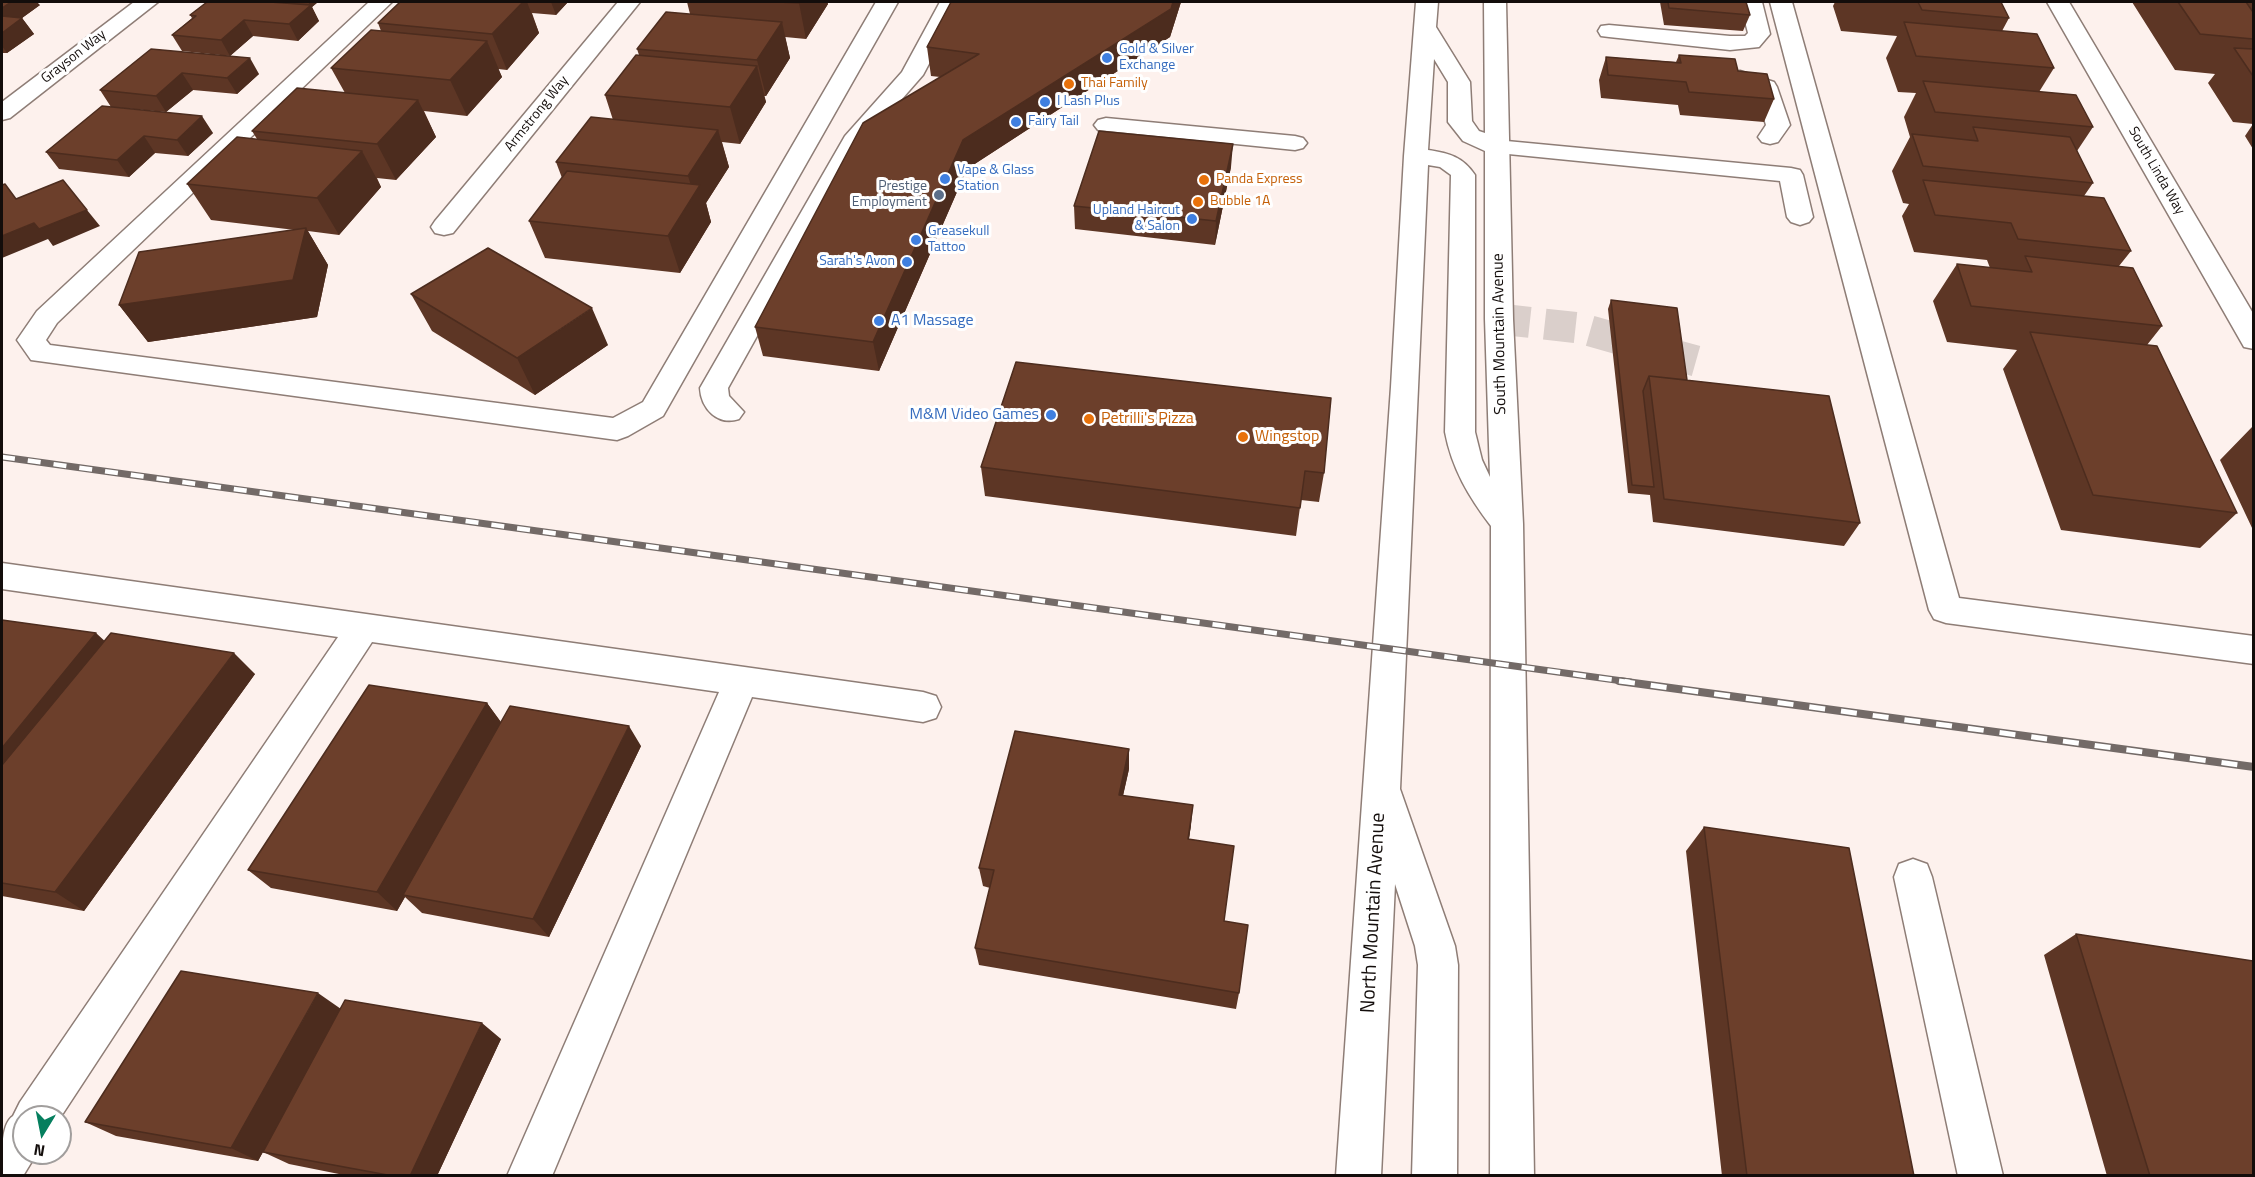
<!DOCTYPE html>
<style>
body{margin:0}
#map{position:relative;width:2255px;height:1177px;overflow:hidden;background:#fdf1ed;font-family:"Titillium Web",sans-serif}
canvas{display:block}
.frame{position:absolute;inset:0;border:3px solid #130d0b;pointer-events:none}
.north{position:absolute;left:12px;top:1105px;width:60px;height:60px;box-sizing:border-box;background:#fff;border:2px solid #a19e9d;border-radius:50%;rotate:190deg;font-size:16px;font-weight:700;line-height:24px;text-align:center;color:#130d0b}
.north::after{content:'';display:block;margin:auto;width:21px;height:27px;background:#057f5e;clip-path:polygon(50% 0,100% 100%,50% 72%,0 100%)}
</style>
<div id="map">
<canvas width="2255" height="1177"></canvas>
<div class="frame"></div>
<div class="north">N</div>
</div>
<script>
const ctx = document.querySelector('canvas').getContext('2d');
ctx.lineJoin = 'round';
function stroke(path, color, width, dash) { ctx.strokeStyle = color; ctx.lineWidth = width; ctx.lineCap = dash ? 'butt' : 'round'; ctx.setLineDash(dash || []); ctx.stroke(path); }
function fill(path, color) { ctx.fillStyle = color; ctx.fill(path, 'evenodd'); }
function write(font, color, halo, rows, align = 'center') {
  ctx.font = font + ' "Titillium Web",sans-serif'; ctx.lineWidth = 6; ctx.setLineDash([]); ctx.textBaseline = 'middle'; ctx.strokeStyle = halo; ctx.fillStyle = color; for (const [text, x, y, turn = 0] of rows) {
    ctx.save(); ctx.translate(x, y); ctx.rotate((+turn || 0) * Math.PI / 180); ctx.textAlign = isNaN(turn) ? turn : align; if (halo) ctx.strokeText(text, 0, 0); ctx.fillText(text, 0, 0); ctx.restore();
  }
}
const minorTunnel = new Path2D(`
 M1499 319 1580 328 1696 361`);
const minor = new Path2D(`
 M134 2H158L10 118 2 120V102Z
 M369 2H392L57 323 46 340 50 345 613 418 643 402 876 2H898L663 416 628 436 617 440 31 360 17 340 37 311Z
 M618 2H640L453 233 444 235 435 233 431 227 435 221Z
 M940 2H962L923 75 867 139 728 388 729 396 744 412 739 419C718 426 701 409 700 388L845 136 902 72Z
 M1740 2H1762L1770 34 1759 47 1730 50 1609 37 1601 36 1598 31 1601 26 1609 25 1730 36H1745L1748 33Z
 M1770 2H1792L1959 598 2254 636V664L1946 623 1934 619 1929 610Z
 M2047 2H2069L2254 315V349L2244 347 2240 340Z
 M1740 71 1774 82 1777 87 1790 125 1778 142 1770 144 1762 142 1758 137 1766 125 1756 91 1732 83 1729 78 1732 73Z
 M1106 118 1295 136 1303 138 1307 143 1303 148 1295 150 1098 130 1094 125 1098 120Z
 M1496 140 1791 168 1800 170 1803 175 1813 217 1809 222 1800 225 1791 222 1787 217 1780 181 1488 152 1484 147 1488 142Z
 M2 563 923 692 936 696 941 707 936 718 923 722 752 697 552 1176H507L719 692 372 642 60 1118 24 1117V1153H37L23 1176H2C2 1159 0 1124 13 1116L20 1102 338 637 2 589Z
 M1913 859 1927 864 1932 877 2003 1176H1958L1894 877 1899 864Z`);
const major = new Path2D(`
 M1416 2H1438L1436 27 1470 82 1472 121 1479 131 1485 133 1484 2H1506L1513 319 1523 524 1534 1176H1490L1491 526C1469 497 1452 469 1445 432L1451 175 1440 167 1428 165 1400 789 1455 946 1458 965 1457 1176H1412L1418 965 1415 946 1395 884 1381 1176H1336L1391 387 1404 156ZM1434 59 1448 82V122L1463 141 1485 151V319L1490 477 1482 460 1475 432V175C1463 157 1449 153 1428 150Z`);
const railFar1 = new Path2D(`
 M2 457 1630 682`);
const rail = new Path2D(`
 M1619 681 2254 767`);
const wall = new Path2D(`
 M2 2 40 5 22 18 34 34 7 53H2Z
 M207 2H318L312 7 319 21 298 41 253 36 230 56 182 51 172 35 192 18 190 15Z
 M400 2H568L556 15 532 13 539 33 507 70 498 69 502 77 467 116 424 111 436 137 396 180 377 178 381 187 339 235 308 231 328 265 317 317 148 342 119 305 295 230 211 220 187 184 257 139 252 131 345 93 331 68 381 31 378 23Z
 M687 2H827L828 4 806 39 785 37 790 58 766 96H764L766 102 740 144 722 142 729 167 706 203 711 222 680 273 545 258 529 221 562 178 556 162 613 120 605 95 639 55 637 49 690 14Z
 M951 2H1181L1170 37 967 169 879 371 763 356 755 327 940 77 931 76 927 47Z
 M1660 2H1746L1750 15 1743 31 1664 25Z
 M1835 2H2001L2009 18 2002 31 2054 68 2039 92 2093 127 2077 151 2093 183 2084 196 2131 251 2119 266 2162 326 2147 345 2237 513 2200 548 2061 530 2003 369 2017 350 1947 342 1933 301 1957 264 1990 268 1987 260 1914 252 1902 216 1909 204 1903 203 1892 171 1910 137 1904 117 1916 93 1898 92 1886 58 1897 36 1841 31 1833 6Z
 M2132 2H2253V124L2233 122 2208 83 2215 74 2175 70Z
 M151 49 259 74 237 94 193 90 166 112 111 107 100 90Z
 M1679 55 1774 99 1764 122 1680 115 1678 105 1601 98 1599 80 1606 57 1676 62Z
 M102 106 213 133 188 156 155 153 129 177 59 169 46 152Z
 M2253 124V149L2245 136Z
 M1231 167 1215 245 1075 229 1074 206Z
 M411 294 608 345 535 395 432 331Z
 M1611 300 1687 380 1860 523 1844 546 1653 522 1650 495 1628 493 1608 309Z
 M1016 362 1324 473 1319 502 1301 500 1296 536 985 496 981 467Z
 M2253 426V530L2220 460Z
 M2 620 255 674 84 911 2 896Z
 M487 703 501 722 641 746 549 937 422 913 405 897 397 911 271 888 248 870Z
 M1129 769 1123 795 1191 825 1189 839 1224 921 1239 993 1236 1009 979 965 975 948 990 888 983 886 979 868Z
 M1704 827 1914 1176H1722L1686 851Z
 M2076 934 2253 1176H2107L2044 955Z
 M340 1009 501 1039 437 1176H349L289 1164 263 1152 258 1161 116 1136 85 1122Z`);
const shadedWall = new Path2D(`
 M11 2H37L40 5 22 18 34 34 7 53 2 46V8Z
 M308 2H318L312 7 319 21 298 41 289 24 310 5Z
 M523 2H527L539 33 507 70 492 34Z
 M551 2H568L556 15Z
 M800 2H827L828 4 806 39 799 3Z
 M1173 2H1181L1170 37 967 169 879 371 873 342 963 140Z
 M244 20 253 36 230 56 221 40Z
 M782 22 790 58 766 96 757 60Z
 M487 41 502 77 467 116 450 80Z
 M250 58 259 74 237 94 227 78Z
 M757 66 766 102 740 144 730 107Z
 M182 73 193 90 166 112 156 96Z
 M418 100 436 137 396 180 377 144Z
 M202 116 213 133 188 156 177 140Z
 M718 130 729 167 706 203 711 222 680 273 668 236 694 195 688 176Z
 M144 136 155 153 129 177 117 160Z
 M1233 144 1231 167 1215 245 1216 221Z
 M362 151 381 187 339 235 317 198Z
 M87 210 100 226 53 246 48 239 2 258V236L34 223Z
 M306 228 328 265 317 317 148 342 119 305Z
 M592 308 608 345 535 395 517 358Z
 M96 633 120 655 2 798V748Z
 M234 653 255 674 84 911 55 892Z
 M487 703 502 724 403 895 405 897 397 911 377 892Z
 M629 726 641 746 549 937 533 919Z
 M1129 749V769L1119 814V795Z
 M1193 805 1191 825 1186 858 1188 839Z
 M318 993 341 1009 258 1161 231 1148Z
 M482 1023 501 1039 437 1176H410Z`);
const building = new Path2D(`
 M2 2H11L2 8Z
 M207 2H270L311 5 289 24 244 20 221 40 172 35 196 16 190 15Z
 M400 2H523L492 34 378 23Z
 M778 2H800L799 3Z
 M951 2H1173L1171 9 963 140 873 342 755 327 863 123 979 54 927 47Z
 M1668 2H1746L1750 15 1669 8Z
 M1918 2H2001L2009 18 1922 10Z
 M2178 2H2246L2253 12V39L2200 34Z
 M666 12 782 22 757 60 637 49Z
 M2 16 22 18 2 33Z
 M1904 22 2037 34 2054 68 1916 56Z
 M371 30 487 41 450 80 331 68Z
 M2234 48 2253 49V76Z
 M151 49 250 58 227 78 182 73 156 96 100 90Z
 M636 55 757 66 730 107 605 95Z
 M1679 55 1735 59 1738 71 1767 74 1774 99 1689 92 1686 82 1608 75 1606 57 1681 63Z
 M1923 81 2076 95 2093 127 1935 112Z
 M297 88 418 100 377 144 252 131Z
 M102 106 202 116 177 140 144 136 117 160 46 152Z
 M591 117 718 130 688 176 556 162Z
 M1973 127 2070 137 2093 183 1923 166 1912 134 1978 141Z
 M1099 131 1233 144 1216 221 1074 206Z
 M237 137 362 151 317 198 187 184Z
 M567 171 700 185 668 236 529 221Z
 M63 180 87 210 39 229 34 223 2 236V185L5 184 16 199Z
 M1923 180 2104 198 2131 251 2018 239 2011 223 1935 215Z
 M306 228 293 280 119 305 139 252Z
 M488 248 592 308 517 358 411 294Z
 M2025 256 2133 268 2162 326 1971 306 1957 264 2032 272Z
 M1611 300 1677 308 1687 380 1649 376 1643 391 1654 487 1632 485Z
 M2030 332 2157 346 2237 513 2093 495Z
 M1016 362 1331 398 1324 473 1305 471 1300 508 981 467Z
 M1649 376 1829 396 1860 523 1664 499Z
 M2 620 96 633 2 748Z
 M111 633 234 653 55 892 2 883V765Z
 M369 685 487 703 377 892 248 870Z
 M510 706 629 726 533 919 403 895Z
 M1015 731 1129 749 1119 795 1193 805 1188 839 1234 846 1224 921 1248 925 1239 993 975 948 994 870 979 868Z
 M1704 827 1849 848 1914 1176H1747Z
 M2076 934 2253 961V1176H2150Z
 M181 971 318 993 231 1148 85 1122Z
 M345 1000 482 1023 410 1176H393L263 1152Z`);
const markers = [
 [1107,58,6,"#3f7fe0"],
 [1069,84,6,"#e8710a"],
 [1045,102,6,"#3f7fe0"],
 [1016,122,6,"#3f7fe0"],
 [945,179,6,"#3f7fe0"],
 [1204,180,6,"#e8710a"],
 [939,195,6,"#5c6f8a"],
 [1198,202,6,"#e8710a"],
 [1192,219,6,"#3f7fe0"],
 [916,240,6,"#3f7fe0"],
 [907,262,6,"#3f7fe0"],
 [879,321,6,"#3f7fe0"],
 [1051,415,6,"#3f7fe0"],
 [1089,419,6,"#e8710a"],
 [1243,437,6,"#e8710a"]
];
const farShopnames = [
 ["Gold & Silver",1119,50],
 ["Exchange",1119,66],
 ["I Lash Plus",1057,102],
 ["Fairy Tail",1028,122],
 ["Vape & Glass",957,171],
 ["Station",957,187],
 ["Upland Haircut",1180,211,"right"],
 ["& Salon",1180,227,"right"],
 ["Greasekull",928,232],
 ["Tattoo",928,248],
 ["Sarah's Avon",895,262,"right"]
];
const farStreetnames = [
 ["Grayson Way",74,57,-38],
 ["Armstrong Way",537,114,-51],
 ["South Linda Way",2156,171,60]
];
const farFoodnames = [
 ["Thai Family",1081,84],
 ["Panda Express",1216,180],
 ["Bubble 1A",1210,202]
];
const farServicenames = [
 ["Prestige",927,187],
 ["Employment",927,203]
];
const shopNames = [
 ["A1 Massage",891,321],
 ["M&M Video Games",1039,415,"right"]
];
const streetNames = [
 ["South Mountain Avenue",1500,334,-91]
];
const foodNames = [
 ["Petrilli's Pizza",1101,419],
 ["Wingstop",1255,437]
];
const nearStreetnames = [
 ["North Mountain Avenue",1374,913,-87]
];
stroke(minorTunnel, '#dacfcb', 31, [31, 15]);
stroke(minor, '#8e7d76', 3);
stroke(major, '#8e7d76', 3);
fill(minor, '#fff');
fill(major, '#fff');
stroke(railFar1, '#736a67', 7);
stroke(rail, '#736a67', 8);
stroke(railFar1, '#fff', 4.5, [13]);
stroke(rail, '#fff', 5, [16]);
fill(wall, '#5d3625');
fill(shadedWall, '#4c2c1e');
fill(building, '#6c3f2b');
stroke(building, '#4c2c1e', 1.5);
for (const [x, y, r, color] of markers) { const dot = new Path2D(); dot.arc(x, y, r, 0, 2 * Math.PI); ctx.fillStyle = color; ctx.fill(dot); stroke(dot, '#fff', 2); }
write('14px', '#366cbe', '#fff', farShopnames, 'left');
write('14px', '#130d0b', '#fff', farStreetnames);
write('14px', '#c56008', '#fff', farFoodnames, 'left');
write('14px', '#4e5e75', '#fff', farServicenames, 'right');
write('16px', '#366cbe', '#fff', shopNames, 'left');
write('16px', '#130d0b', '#fff', streetNames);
write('16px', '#c56008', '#fff', foodNames, 'left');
write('20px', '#130d0b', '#fff', nearStreetnames);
</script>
